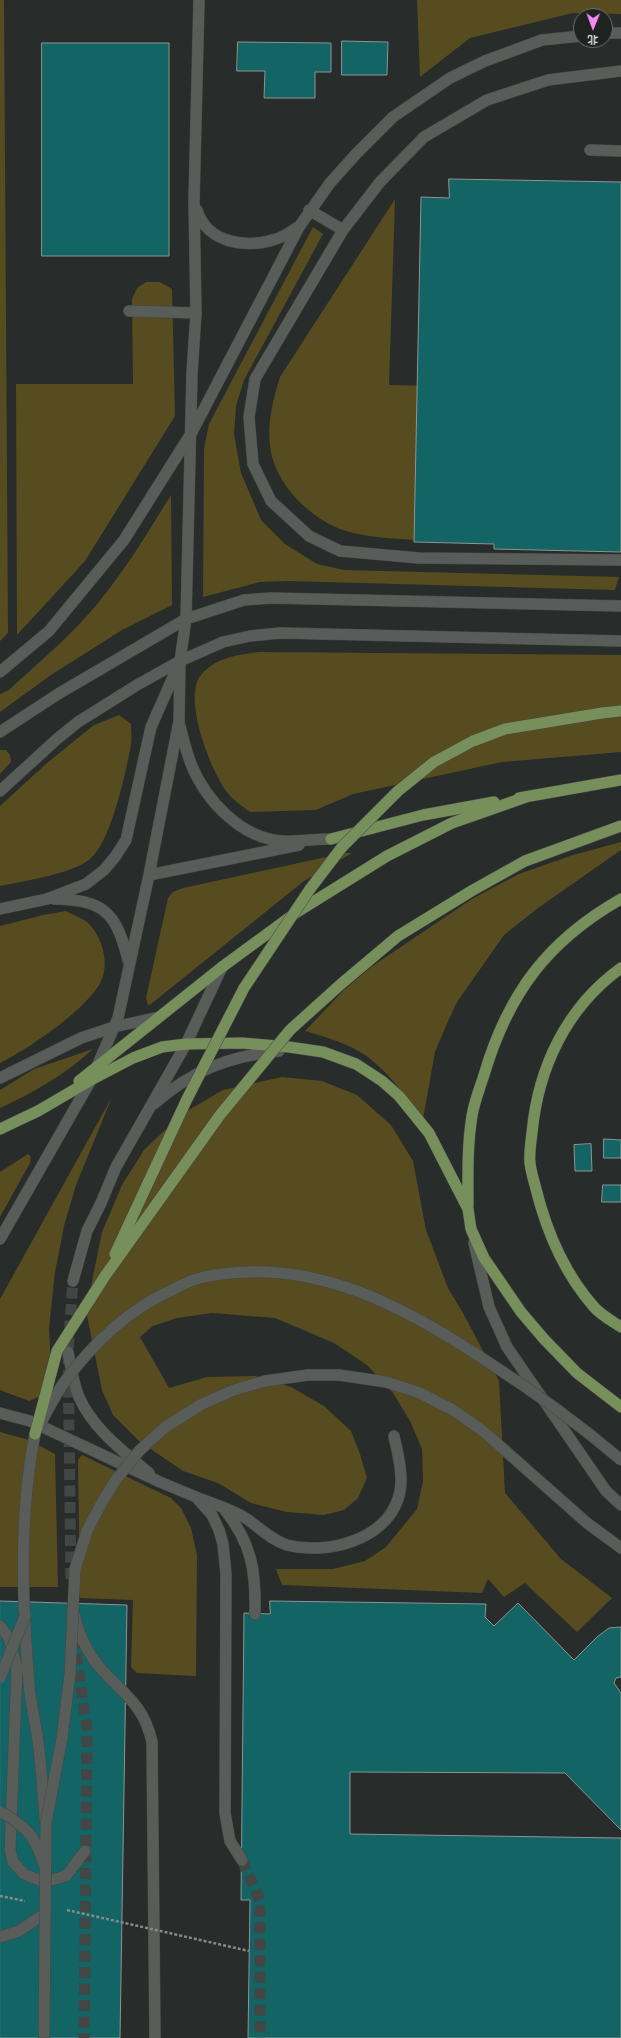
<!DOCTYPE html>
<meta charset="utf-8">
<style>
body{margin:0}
#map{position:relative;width:621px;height:2038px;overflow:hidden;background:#282c2a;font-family:"DejaVu Sans","Noto Sans SC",sans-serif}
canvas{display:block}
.north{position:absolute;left:573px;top:8px;width:40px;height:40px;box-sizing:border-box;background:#1e2220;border:1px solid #686c6a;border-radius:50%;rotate:181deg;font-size:11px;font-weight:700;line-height:16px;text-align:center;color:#d8dad9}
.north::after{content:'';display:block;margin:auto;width:14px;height:18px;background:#f489f1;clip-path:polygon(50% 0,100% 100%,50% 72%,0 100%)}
</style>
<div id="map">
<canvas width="621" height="2038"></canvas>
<div class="north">北</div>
</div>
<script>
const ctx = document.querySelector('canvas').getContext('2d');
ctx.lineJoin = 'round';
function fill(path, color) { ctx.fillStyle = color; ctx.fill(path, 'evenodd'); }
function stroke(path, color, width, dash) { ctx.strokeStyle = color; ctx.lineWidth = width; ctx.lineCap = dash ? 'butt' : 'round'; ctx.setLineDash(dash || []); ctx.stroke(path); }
const green = new Path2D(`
 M0 0H4L8 633 0 641Z
 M417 0H621V14L573 13 470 38 420 77Z
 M395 199 389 385 437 386 434 541C405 539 374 539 346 531 311 520 274 484 270 446 267 422 273 400 280 377Z
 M313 227 323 234 244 380 236 406 234 434 241 473 261 520 285 544 317 564 344 570 619 577 615 590 288 581 260 582 203 597 204 449 209 424Z
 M146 282H160L172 289 175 416 85 561 17 635 16 384H133L132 299 137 288Z
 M171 495 172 605 122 630 51 675 0 712V694L9 690C39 662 72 635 98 603 126 569 148 532 171 495Z
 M259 652 621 655V752L502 762 353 794 316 810 250 812C242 806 233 800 227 792 211 771 182 698 201 675 216 657 238 655 259 652Z
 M119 715 131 724C131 731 132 738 131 745 126 771 111 843 90 859 72 874 24 881 0 886V806L47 763 94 725Z
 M0 750H6L10 755 11 762 0 774Z
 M621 842V850L538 908 504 935 457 1002 445 1028 435 1052 423 1119C406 1097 390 1074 368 1057 350 1044 326 1037 305 1031L344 990 371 967 472 899 519 874 570 856Z
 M345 853H352L304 881 151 1004 148 1005 146 998 168 898 173 892 183 888Z
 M66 911C73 915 85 919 90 925 102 938 109 962 102 979 91 1007 27 1050 0 1063V926L43 915Z
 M93 1049C66 1074 33 1093 0 1108V1090L34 1069Z
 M282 1077 322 1081 357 1095 391 1125 413 1161 426 1230 448 1288 463 1313 499 1381 505 1493 561 1559 612 1598 577 1632 525 1583 504 1597 488 1579 482 1593 282 1585 276 1569H333L365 1561 386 1547 417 1509 423 1481 422 1449 410 1421 393 1393 367 1365 334 1343 275 1318 212 1313 177 1318 153 1326 140 1337 169 1388 207 1377 256 1376 291 1387 324 1406 351 1431 360 1454 367 1478 358 1498 344 1510 324 1515 287 1512 251 1503 218 1483 183 1471 139 1441 113 1415 102 1390 86 1311 102 1232 122 1185 144 1150 182 1114 223 1090Z
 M112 1097 76 1185 64 1226 55 1272 49 1328 51 1369 41 1396 29 1401 0 1390V1299Z
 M28 1154 31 1157 30 1163 0 1217V1172Z
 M0 1432 29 1440 55 1454 58 1587H0Z
 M82 1455 171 1498 181 1508 191 1528 197 1555 196 1676 137 1673 131 1667 133 1600 80 1598 78 1460Z`);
const building = new Path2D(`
 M342 41 388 42 387 75H342Z
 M238 42 331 43V72H315V98H264L265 71H237Z
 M42 43H169V256H42Z
 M449 179 621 182V552L494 549V544L414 542 421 197 449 198Z
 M604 1139 621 1140V1158H604Z
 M591 1144 592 1171H575L574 1145Z
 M603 1185H621V1202H602Z
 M0 1601 127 1605 120 2038H0Z
 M270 1601 486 1604 485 1617 494 1626 518 1603 574 1660 597 1637 609 1628 621 1627V1677L616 1678 614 1683 621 1693V1830L565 1773 350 1772V1834L621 1838V2038H248L250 1900H241L244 1613 270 1614Z`);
const minorTunnel = new Path2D(`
 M71 1579 68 1352 73 1281
 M74 1638 87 1730 84 2038
 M242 1860 260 1901V2038`);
const service = new Path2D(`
 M129 311 196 313
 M196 1497C213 1504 232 1509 247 1519 260 1528 271 1540 287 1545 326 1555 384 1541 398 1499 405 1480 398 1455 394 1436
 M225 1510C252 1544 256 1571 255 1614
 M0 1937 19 1931 44 1914`);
const minor = new Path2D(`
 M605 33H621
 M621 71 548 80 487 100 424 137 380 182 343 230 255 379 249 417 253 464 271 501 309 536 340 551 419 558 621 560
 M590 150 621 151
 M197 210C207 243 246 249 276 239 284 237 291 231 298 227
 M309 210 343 230
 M0 672 49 631 124 540 192 432 299 227 330 183 356 154 393 117 450 78 485 61 542 40 581 36
 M179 723C183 737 186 751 191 764 206 801 241 838 282 841 298 842 315 839 331 839
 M0 732 58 694 186 619 244 600 271 598 621 606
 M0 791 57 739 78 722 137 685 180 661 223 642 250 636 280 633 621 641
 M149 875 299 845
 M54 899C104 900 116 912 128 960
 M0 909 47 899 86 884 104 870 115 857 126 840 151 727 178 666
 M0 1078 81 1038 114 1027 159 1017
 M154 1104C191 1071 229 1056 279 1051
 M0 1239 91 1080 118 1018 149 875 179 721 180 661 186 619 192 373 196 313 194 201 199 0
 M474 1243 489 1307 507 1347 606 1491 621 1505
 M73 1281 87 1231 101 1203 116 1167 186 1044 222 967
 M68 1352C71 1367 73 1383 79 1397 93 1429 123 1451 149 1473
 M0 1413 30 1421 160 1482 196 1497 212 1515 219 1530 223 1544 226 1574 225 1813 230 1841 242 1860
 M35 1434C19 1515 22 1600 29 1683 30 1700 34 1717 37 1734 41 1762 43 1791 45 1819
 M587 1523 621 1548
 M74 1614C79 1635 88 1655 103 1671 127 1697 144 1706 152 1742L155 2038
 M0 1626 9 1638 17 1668 10 1850 13 1862 24 1874 44 1882 66 1876 85 1851`);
const primary = new Path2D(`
 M602 713 621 711
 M519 798 621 780
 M331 839 423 815 494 802
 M621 968C567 1007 538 1067 532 1133 531 1142 529 1153 530 1163 531 1172 534 1181 536 1189 547 1233 564 1273 594 1307 601 1315 612 1321 621 1327
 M79 1081 222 967 297 912 387 856 452 823 526 797
 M0 1129 38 1111 91 1080 133 1058 162 1047 186 1044 242 1043 289 1047 323 1052 356 1064 382 1081 399 1096 429 1133 468 1209 471 1229 484 1258 521 1312 544 1339 577 1373 621 1407
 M468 1206C468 1176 467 1146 472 1116 474 1102 480 1088 484 1075 508 994 547 941 621 899`);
const pathBridge = new Path2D(`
 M0 1896 25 1901
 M67 1910 249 1951`);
const serviceBridge = new Path2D(`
 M0 1678 25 1616
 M0 1812 5 1814C32 1832 34 1836 45 1867`);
const minorBridge = new Path2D(`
 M39 1426C47 1412 54 1397 63 1384 92 1344 129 1309 174 1289 182 1285 191 1280 200 1278 308 1253 405 1306 491 1364 536 1393 580 1425 621 1460
 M44 2038 46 1823 62 1738 70 1674 75 1569 87 1531 101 1504 115 1481 139 1451 164 1428 202 1404 234 1390 265 1381 308 1375H339L386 1382 420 1393 453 1410 483 1431 587 1523`);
const primaryBridge = new Path2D(`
 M115 1254 187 1099 244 988 310 889 342 847 398 791 434 762 473 741 505 729 602 713
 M35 1434 57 1351 105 1276 220 1115 290 1030 341 984 398 936 473 890 525 861 621 826`);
fill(green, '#574c20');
fill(building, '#136465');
stroke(building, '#8e9494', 1);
stroke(minorTunnel, '#424644', 11, [11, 5.5]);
stroke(service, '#454746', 12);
stroke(minor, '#454746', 12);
stroke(primary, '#454746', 12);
stroke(service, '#585d5a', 11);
stroke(minor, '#585d5a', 11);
stroke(primary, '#778f5b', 11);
stroke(serviceBridge, '#454746', 12, []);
stroke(minorBridge, '#454746', 12, []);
stroke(primaryBridge, '#454746', 12, []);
stroke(pathBridge, '#878a89', 2.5, [3, 2]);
stroke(serviceBridge, '#585d5a', 11);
stroke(minorBridge, '#585d5a', 11);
stroke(primaryBridge, '#778f5b', 11);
</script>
